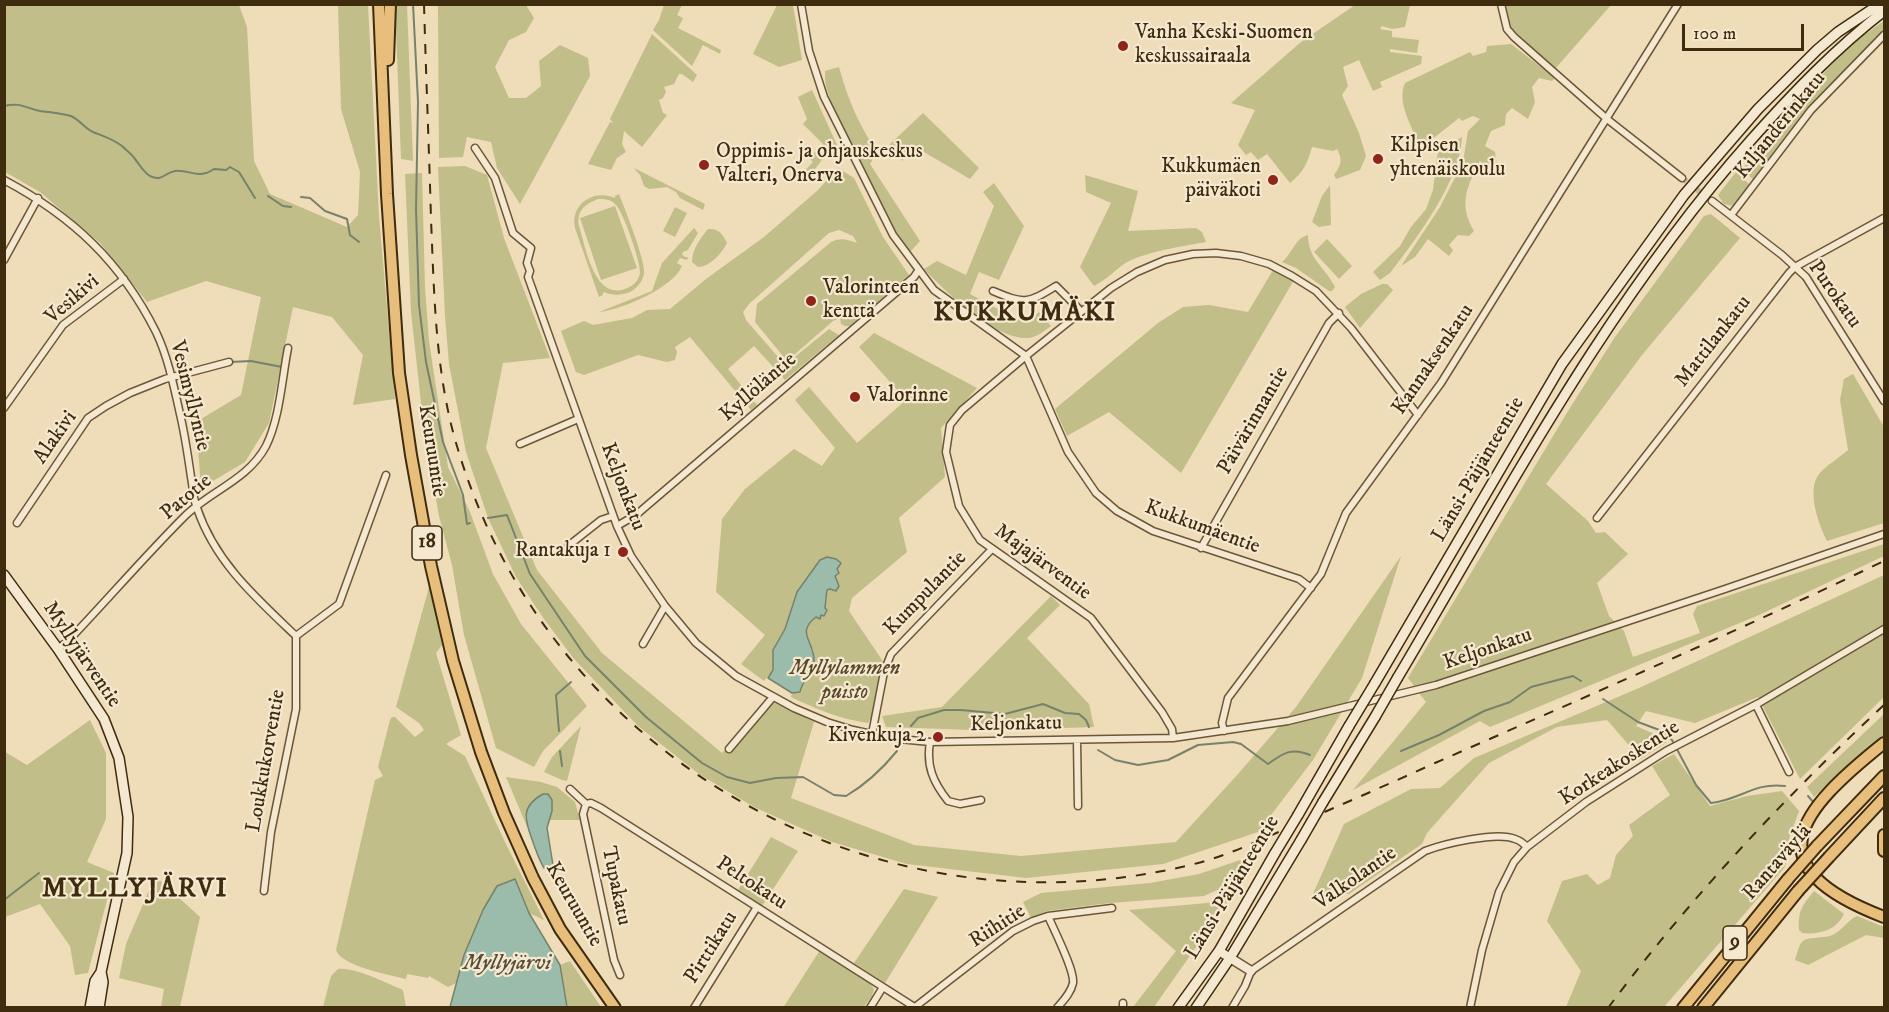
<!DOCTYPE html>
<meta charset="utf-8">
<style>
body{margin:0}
#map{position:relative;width:1889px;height:1012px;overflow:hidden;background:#efdcb8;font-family:"IM FELL DW Pica",serif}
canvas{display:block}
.frame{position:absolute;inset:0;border:6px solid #3f2b0e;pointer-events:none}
.scale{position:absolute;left:1682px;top:24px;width:122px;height:27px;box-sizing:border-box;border:3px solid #3f2b0e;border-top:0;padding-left:8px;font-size:18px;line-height:21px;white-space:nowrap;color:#3f2b0e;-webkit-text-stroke:4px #f5e8d1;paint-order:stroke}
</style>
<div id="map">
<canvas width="1889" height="1012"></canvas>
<div class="frame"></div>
<div class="scale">100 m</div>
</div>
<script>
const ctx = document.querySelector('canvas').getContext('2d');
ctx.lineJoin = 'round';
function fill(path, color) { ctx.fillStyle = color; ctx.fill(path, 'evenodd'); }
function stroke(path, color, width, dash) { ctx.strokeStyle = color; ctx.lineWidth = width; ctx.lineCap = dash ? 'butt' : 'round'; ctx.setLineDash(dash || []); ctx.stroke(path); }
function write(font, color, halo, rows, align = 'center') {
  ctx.font = font + ' "IM FELL DW Pica",serif'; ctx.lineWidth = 4.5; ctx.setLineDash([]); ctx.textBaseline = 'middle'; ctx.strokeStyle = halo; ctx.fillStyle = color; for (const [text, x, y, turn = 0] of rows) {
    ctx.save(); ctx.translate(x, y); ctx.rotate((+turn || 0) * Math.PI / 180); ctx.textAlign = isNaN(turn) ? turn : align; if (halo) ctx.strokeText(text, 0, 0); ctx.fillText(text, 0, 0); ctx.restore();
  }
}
const green = new Path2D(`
 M1504 4 1611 5 1555 69 1510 27Z
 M4 5H239L247 27 254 161 270 194 347 227 358 215 360 172 341 109 338 5H368L379 216 395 399 353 405 363 355 332 317 293 307 269 423 245 462 201 488 196 422 241 395 261 297 206 281 147 302 100 243 40 192 5 172Z
 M395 5H407L413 161 401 159Z
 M438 5H526L534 18 526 32 509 40 495 67 509 98H526L541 86 539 61 560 45 588 58 590 76 520 204 497 168 491 142 467 137 463 157 439 158Z
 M664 5H682L677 15 683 18 678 28 721 50 720 54 703 45 692 66 653 30 659 20Z
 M777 5H793L802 60 779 67 753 54Z
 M1355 5H1410L1405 27 1392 29 1382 26 1380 29 1392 31V37L1419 40 1417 53 1390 49V52L1422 56 1421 64 1380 82 1382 87 1373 91 1359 60 1343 67 1348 86 1342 95 1359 133 1366 156 1360 170 1336 179 1334 175C1341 165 1343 160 1337 149L1333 151 1312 147C1308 162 1303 173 1290 183L1267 154 1258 160 1251 152 1246 155 1238 145 1255 110 1231 103 1301 42Z
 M1884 21V32L1807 108 1753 179 1741 170 1752 157V150L1852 43Z
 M652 34 697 75 693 82 682 74H679L674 84 664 87 666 92 663 98 659 100 663 113 667 115 642 147 624 131 622 144 626 152 617 158 611 170 588 164 610 122 613 123 610 119Z
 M1511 44 1555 78 1552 81 1539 78 1532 87 1535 102 1528 119 1512 108 1506 114 1505 125 1491 131 1485 146 1495 152 1497 166 1493 172 1480 161C1467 187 1458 204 1474 231L1469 236 1458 235 1449 245 1453 250 1449 256 1428 239 1415 257 1401 266 1440 207 1463 162 1468 131 1480 119 1473 116 1462 121 1459 118 1421 148C1413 129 1396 103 1405 83L1470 52 1473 56 1486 52 1487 46Z
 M839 67C849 102 857 121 877 152L870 164 920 241 911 251C896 243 833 112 827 90 825 84 825 77 825 71Z
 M812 90 837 145C824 154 817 169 805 180L799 177 813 162 809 158 823 144 803 124 807 119 798 97Z
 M923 113 979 168 970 179 912 145 902 161 890 144Z
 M1462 137C1460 181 1417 238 1390 273L1380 280 1373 272 1400 246 1411 227 1426 209 1433 190 1438 151Z
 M465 166 487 175 504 238 550 358 503 363 486 448 537 570 602 653 722 753 767 699 814 722 791 798 914 845 1021 856 1176 842 1238 774 1296 707 1401 556 1362 678 1313 760 1258 832 1163 864 1026 878 907 864 832 842 754 807 699 774 638 726 574 659 544 619 516 577 488 518 466 452 449 364 445 316 438 167Z
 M634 168 705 204 703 210 680 198 676 192 667 187 649 189 644 186 640 175Z
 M838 168 854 178 883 237 909 275 850 326H845L841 324 840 318 833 321 787 361 755 322 757 304 831 242C841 237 848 240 857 243L853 236 839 230 829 233 749 304 743 312 746 320 785 365 829 329 839 335 785 380 754 346 728 369 757 405 751 410 690 337 675 347 677 352 675 360 667 362 638 355 584 375 576 372 561 331 584 321 593 325 632 318 647 310 670 309 706 279 764 237 818 190Z
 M1736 172 1749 184 1734 206 1724 204 1718 195Z
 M422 173 425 287 429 341 448 467 470 512 493 574 521 624 587 706 543 751 534 767 496 748 464 635 452 565 439 516 424 430 411 312 405 174Z
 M1085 175 1138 191 1128 231 1196 228 1202 232 1206 242C1184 246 1143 252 1124 264 1114 271 1106 280 1094 286L1080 267 1111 203 1086 192Z
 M994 183 1024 226 999 280 979 272 970 294 1015 318 1028 321 1039 312 1051 326C1044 331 1036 338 1027 338 994 339 946 292 924 269L937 261 966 275 994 206 983 192Z
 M1330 185 1331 225 1319 227 1312 222 1322 196Z
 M619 194C625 210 646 261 644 274 642 282 637 288 630 292 620 296 612 295 603 292V295L599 297 575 228C570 204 594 189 615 198V196ZM598 199C605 199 610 199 615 204 623 210 641 263 640 273 638 282 633 286 625 289 594 300 586 248 579 226 576 211 585 204 598 199Z
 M615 206 637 268 601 280 580 218Z
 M675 207 687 213 675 237 663 231Z
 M1711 214 1740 238 1642 355 1546 484 1588 521 1596 533 1605 532 1628 554 1597 583 1609 616 1624 631 1633 657 1700 633 1693 614 1697 606 1884 544V556L1759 615 1490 727 1480 721 1353 790 1426 702 1408 678 1568 411 1615 337 1704 216Z
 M694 228 698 233 688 250 683 252 682 254 685 257H688L687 260 680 258 677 263 682 266C673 288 621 310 599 312L652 291 662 263Z
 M708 229C718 228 723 234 727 243 721 254 711 266 698 267L692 262C692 249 700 239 708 229Z
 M1308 235C1308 259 1325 267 1335 287L1332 291H1329L1296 268 1282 262C1292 254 1295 238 1308 235Z
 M1327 239 1352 266 1339 279 1314 252Z
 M1273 270 1294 280 1181 473 1109 412 1067 436 1055 409 1158 323 1183 307 1209 305 1248 312Z
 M1382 284H1387L1393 290 1360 328 1345 307 1361 294Z
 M874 333 977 388 941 428 945 477 899 518 907 552 852 598 849 611 884 663 872 717 868 723C840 719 816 709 791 697L792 693 800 692 814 651C807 641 805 634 809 622 823 612 828 609 827 590L830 589 840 563 797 592 785 629 773 650V670L764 681 741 664 765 635 716 592 722 519 745 489 794 449 822 466 835 448 795 400 809 387 857 443 906 400 859 347Z
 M1853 374 1884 427V523L1827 541C1819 525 1806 491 1819 474 1827 465 1839 458 1848 450L1840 400 1844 379Z
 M1884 575V697L1800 779 1758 697 1695 723 1646 711 1636 726 1659 736 1667 742 1641 759 1607 720 1557 727 1489 763 1427 833 1422 844 1349 894H1313L1344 824 1411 789 1440 788 1474 758 1639 688Z
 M429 587 442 645 436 653 461 735 446 744 465 756 505 842 544 920 529 913 515 879 483 910 464 955 458 982 448 987 429 976 428 978 407 974 406 979C390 975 341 966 336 950L375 780 383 776 378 767 390 720 392 717H395L415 737 424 730 419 723 396 707Z
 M1051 596 1060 605 1027 638 1089 704 1094 727 1064 728 1058 722 1009 724 1002 731 886 727 882 716 942 707Z
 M1884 714V735L1845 767 1814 797 1807 787Z
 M90 720 106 753V819L87 862 114 873 88 973 75 975 70 946 40 904 5 917V752L27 765Z
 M581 726 567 781 562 780 544 772 552 757Z
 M1674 754 1710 806 1747 796 1782 791 1799 811 1789 839 1785 867 1664 1007H1566L1581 971 1547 921 1562 881 1587 874 1598 885 1610 878 1616 855 1633 836 1629 825 1670 795 1652 766Z
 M506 777 541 782 557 787 575 802 580 820H550L552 811 525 816 528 829Z
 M771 837 798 851 762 906 738 890Z
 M1252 856 1235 882 1204 896 1110 903 1047 911 1031 918 1023 902 1041 893 1150 883 1199 874Z
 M155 876 200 917 180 1007H161L164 989 119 978 126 944Z
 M904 889 938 897 885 983 854 963Z
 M1814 891 1844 914C1837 930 1819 935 1802 933L1799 930C1798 910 1802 906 1814 891Z
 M1225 898 1227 903 1154 1007H1133L1176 951 1129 910 1207 903Z
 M1857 916 1884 927V938L1866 935 1808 965 1795 960C1797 955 1798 946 1802 942 1805 937 1823 938 1830 936 1843 931 1846 921 1857 916Z
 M820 950 870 983 874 989 872 996 864 1007 783 1008Z
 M570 961 601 1007H567L560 965Z
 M338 969C356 967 385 983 403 990L406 1007H323L331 976Z`);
const water = new Path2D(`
 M827 557 836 559 841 563 837 569 839 573 835 576 839 586 836 591 830 589 827 590 825 608 827 610 824 616 821 615 820 619 816 617C795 633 815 642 814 661 814 672 802 680 800 692L792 693 768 678 773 670V650L785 629 797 592 820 560Z
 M543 794H548L552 800V811L547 828 553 865 549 869 544 868C539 860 537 853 534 845 526 822 518 808 543 794Z
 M515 879 529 913 560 965 567 1007H450L464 955 483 910 497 886Z`);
const stream = new Path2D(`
 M413 4 418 102 416 209 419 305 426 362 443 442 463 495 467 524 470 523
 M4 106C21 102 25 108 40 111 50 112 61 113 71 116 80 120 85 129 93 132 103 136 113 139 122 146 126 150 132 154 135 159 140 165 142 171 150 176 162 182 164 173 175 171 189 169 198 180 214 169L226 170 230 167 239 172 255 198
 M268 196 283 206 291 207
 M301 197 310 198 325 211 347 219 350 235 359 242
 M231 362 251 361 282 367
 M488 518 507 515 530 574 585 656 646 717 702 763 727 777 750 783 776 778 803 777 834 795 846 796C865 785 883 768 897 751
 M1603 699 1638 722 1662 731 1672 740 1696 785 1711 803C1740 800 1754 782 1785 786
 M911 726 918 718 944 710H961L1005 714 1043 704 1065 713 1079 714 1086 720 1089 727
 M559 731 556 695 571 682
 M1098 750 1115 760 1138 765 1168 760 1198 745 1233 742 1241 744 1268 764C1283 753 1292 747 1310 755
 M560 751 562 766
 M1401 751 1439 735 1484 711 1510 702 1531 687 1573 676 1581 681
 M1808 796 1814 803
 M4 900 39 873`);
const minorTunnel = new Path2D(`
 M1682 178 1707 197`);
const minor = new Path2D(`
 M801 4 809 51 824 97 893 235 934 290 1026 356 1068 452 1096 493 1117 511 1153 531 1299 579 1311 588
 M1501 4 1507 29 1514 37 1607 119 1682 178
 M475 148 495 178 513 233 531 248 527 263 530 271 528 277 617 526 631 556 665 606 696 643 736 676 794 708 827 722 853 730 889 738 930 742 1173 738 1288 721 1436 685 1725 589 1884 534
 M4 180C72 216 121 262 156 332 168 357 174 387 180 414 185 435 188 456 191 477 193 487 193 499 197 508 215 562 256 598 296 636
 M1712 201 1782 255 1806 277 1884 401
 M1731 215 1811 110 1884 35
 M4 260 38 198
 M993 291C1024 304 1027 304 1056 286L1078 308
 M4 408 63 325 124 279
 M520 444 578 419
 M1597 518 1789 273 1795 267 1884 218
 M17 523 88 418 106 406 130 393 165 379 229 362
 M617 526 636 515 914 277 918 271
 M568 546 601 520 613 516
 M1201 548 1329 323 1339 313
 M296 636 339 604 386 475
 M643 644 665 606
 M58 649 69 640C108 599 145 556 184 517 210 491 248 480 266 446 280 418 282 378 288 348
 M1756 705 1789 772
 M1224 731 1222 723 1228 698 1321 574 1346 513 1441 383 1678 4
 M872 734 884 672 891 654 992 549
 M1173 738 1172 729 1162 712 1091 618 980 540 959 506 946 452 950 425 962 410 1026 356 1111 288 1137 272 1165 260 1193 254 1216 253 1241 256 1269 264 1292 276 1316 291 1351 328 1418 415
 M1077 740 1078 806
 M930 742C926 766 933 782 948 801L960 804 981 800
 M729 749 773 697
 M570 789 586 804 591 803 601 808 916 1008
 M586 804 583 814 614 960 620 975
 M264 891 271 832 296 709V636
 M1048 916C1054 930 1075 971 1073 983 1071 993 1063 1001 1057 1008
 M915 1007 1013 931 1033 921 1048 916 1112 908
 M694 1008 757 907
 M870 1008 883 987
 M1123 1008V1003
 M1232 1008 1245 986 1251 971 1425 851C1443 844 1497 831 1515 839 1519 840 1524 844 1527 847
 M1470 1008 1482 950 1499 892 1514 862 1527 847 1586 802 1666 751 1759 703 1884 629`);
const tertiary = new Path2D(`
 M1219 951 1251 971`);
const secondary = new Path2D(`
 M4 575 58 649 104 719 119 758 128 817 127 853 101 972 95 981 90 1008
 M1398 677C1507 493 1608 301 1751 140 1793 93 1835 49 1884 11
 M1375 683 1562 364 1684 195 1758 109 1817 50 1838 32 1880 4
 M1323 802 1375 717
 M1298 815 1349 726
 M99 1008 103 982 101 972
 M1178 1008 1219 951 1275 853
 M1196 1008 1230 958 1301 840`);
const trunk = new Path2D(`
 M379 4 387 194 399 373 411 455 431 566 453 661 481 752 504 813 533 878 560 929 615 1008
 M388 60 390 4
 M1884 743C1799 811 1751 866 1884 917
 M1884 835V851
 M1817 846 1884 776
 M1829 857 1884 798
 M1683 1008 1788 879
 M1703 1008 1798 891`);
const rail = new Path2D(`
 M424 4C426 76 429 147 431 219 434 289 435 363 453 432 539 754 876 946 1198 863 1232 854 1264 838 1297 824 1343 804 1389 784 1435 763 1585 697 1736 632 1884 561
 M1608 1008C1690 898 1784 798 1884 705`);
const secondaryBridge = new Path2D(`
 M1375 717 1398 677
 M1349 726 1375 683
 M1301 840 1323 802
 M1275 853 1298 815`);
const trunkBridge = new Path2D(`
 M1788 879 1817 846
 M1798 891 1829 857`);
const markers = [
 [1123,46,6,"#8f2418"],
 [1378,159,6,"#8f2418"],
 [704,165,6,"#8f2418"],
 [1273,180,6,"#8f2418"],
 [811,301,6,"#8f2418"],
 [855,397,6,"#8f2418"],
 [623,552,6,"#8f2418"],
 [938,737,6,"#8f2418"]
];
const shields = [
 [427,543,30],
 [1735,943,24]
];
const shieldNames = [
 ["18",427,543],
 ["9",1735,943]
];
const poiNames = [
 ["Vanha Keski-Suomen",1135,34],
 ["keskussairaala",1135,58],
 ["Kilpisen",1390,147],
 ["yhtenäiskoulu",1390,171],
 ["Oppimis- ja ohjauskeskus",716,153],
 ["Valteri, Onerva",716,177],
 ["Kukkumäen",1261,168,"right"],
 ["päiväkoti",1261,192,"right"],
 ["Valorinteen",823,289],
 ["kenttä",823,313],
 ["Valorinne",867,397],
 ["Rantakuja 1",611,552,"right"],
 ["Kivenkuja 2",926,737,"right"]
];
const streetNames = [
 ["Kiljanderinkatu",1781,126,-51],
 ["Purokatu",1834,295,55],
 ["Vesikivi",73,300,-41],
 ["Mattilankatu",1714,342,-52],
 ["Kannaksenkatu",1434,360,-56],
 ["Kyllöläntie",759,388,-41],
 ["Vesimyllyntie",189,396,76],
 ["Päivärinnantie",1254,421,-60],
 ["Alakivi",56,438,-55],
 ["Keuruuntie",431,451,81],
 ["Länsi-Päijänteentie",1479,470,-60],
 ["Keljonkatu",622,487,69],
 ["Patotie",187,498,-40],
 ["Kukkumäentie",1202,528,20],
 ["Majajärventie",1042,563,36],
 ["Kumpulantie",926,594,-46],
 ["Keljonkatu",1488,650,-19],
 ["Myllyjärventie",81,655,56],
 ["Keljonkatu",1016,725,-1],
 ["Loukkukorventie",267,761,-80],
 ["Korkeakoskentie",1620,764,-33],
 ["Rantaväylä",1778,863,-49],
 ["Valkolantie",1356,879,-35],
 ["Peltokatu",751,884,33],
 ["Tupakatu",615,886,78],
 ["Länsi-Päijänteentie",1233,888,-59],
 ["Keuruuntie",573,905,60],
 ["Riihitie",998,927,-33],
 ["Pirttikatu",712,948,-58]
];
const parkNames = [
 ["Myllylammen",845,670],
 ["puisto",845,694]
];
const waterNames = [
 ["Myllyjärvi",507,964]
];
const districtNames = [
 ["KUKKUMÄKI",1025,314],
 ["MYLLYJÄRVI",135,890]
];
fill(green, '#c1be89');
fill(water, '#9bbcaa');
stroke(water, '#76826c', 1.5);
stroke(stream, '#76826c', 2);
stroke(minorTunnel, '#ccb996', 6, [6, 3]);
stroke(minor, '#6b5738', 9);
stroke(tertiary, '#6b5738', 11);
stroke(secondary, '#3f2b0e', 12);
stroke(trunk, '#3f2b0e', 14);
stroke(minor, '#f5e8d1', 6);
stroke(tertiary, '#f5e8d1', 8);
stroke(secondary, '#f5e8d1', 9);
stroke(trunk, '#e8be7c', 10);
stroke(rail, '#3f2b0e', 2, [10, 10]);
stroke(secondaryBridge, '#3f2b0e', 12, []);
stroke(trunkBridge, '#3f2b0e', 14, []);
stroke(secondaryBridge, '#f5e8d1', 9);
stroke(trunkBridge, '#e8be7c', 10);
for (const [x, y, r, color] of markers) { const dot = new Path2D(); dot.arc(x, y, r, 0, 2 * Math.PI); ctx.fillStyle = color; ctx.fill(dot); stroke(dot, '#f5e8d1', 2); }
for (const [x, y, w] of shields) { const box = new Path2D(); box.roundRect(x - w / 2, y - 17, w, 34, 4.5); ctx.fillStyle = '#f5e8d1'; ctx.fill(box); stroke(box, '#3f2b0e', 1.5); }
write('bold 20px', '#3f2b0e', null, shieldNames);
write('21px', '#3f2b0e', '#f5e8d1', poiNames, 'left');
write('21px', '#3f2b0e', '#f5e8d1', streetNames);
write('italic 21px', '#594827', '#f5e8d1', parkNames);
write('italic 22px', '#564f35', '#f5e8d1', waterNames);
ctx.letterSpacing = '1.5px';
write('bold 27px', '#3f2b0e', '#f5e8d1', districtNames);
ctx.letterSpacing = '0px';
</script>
